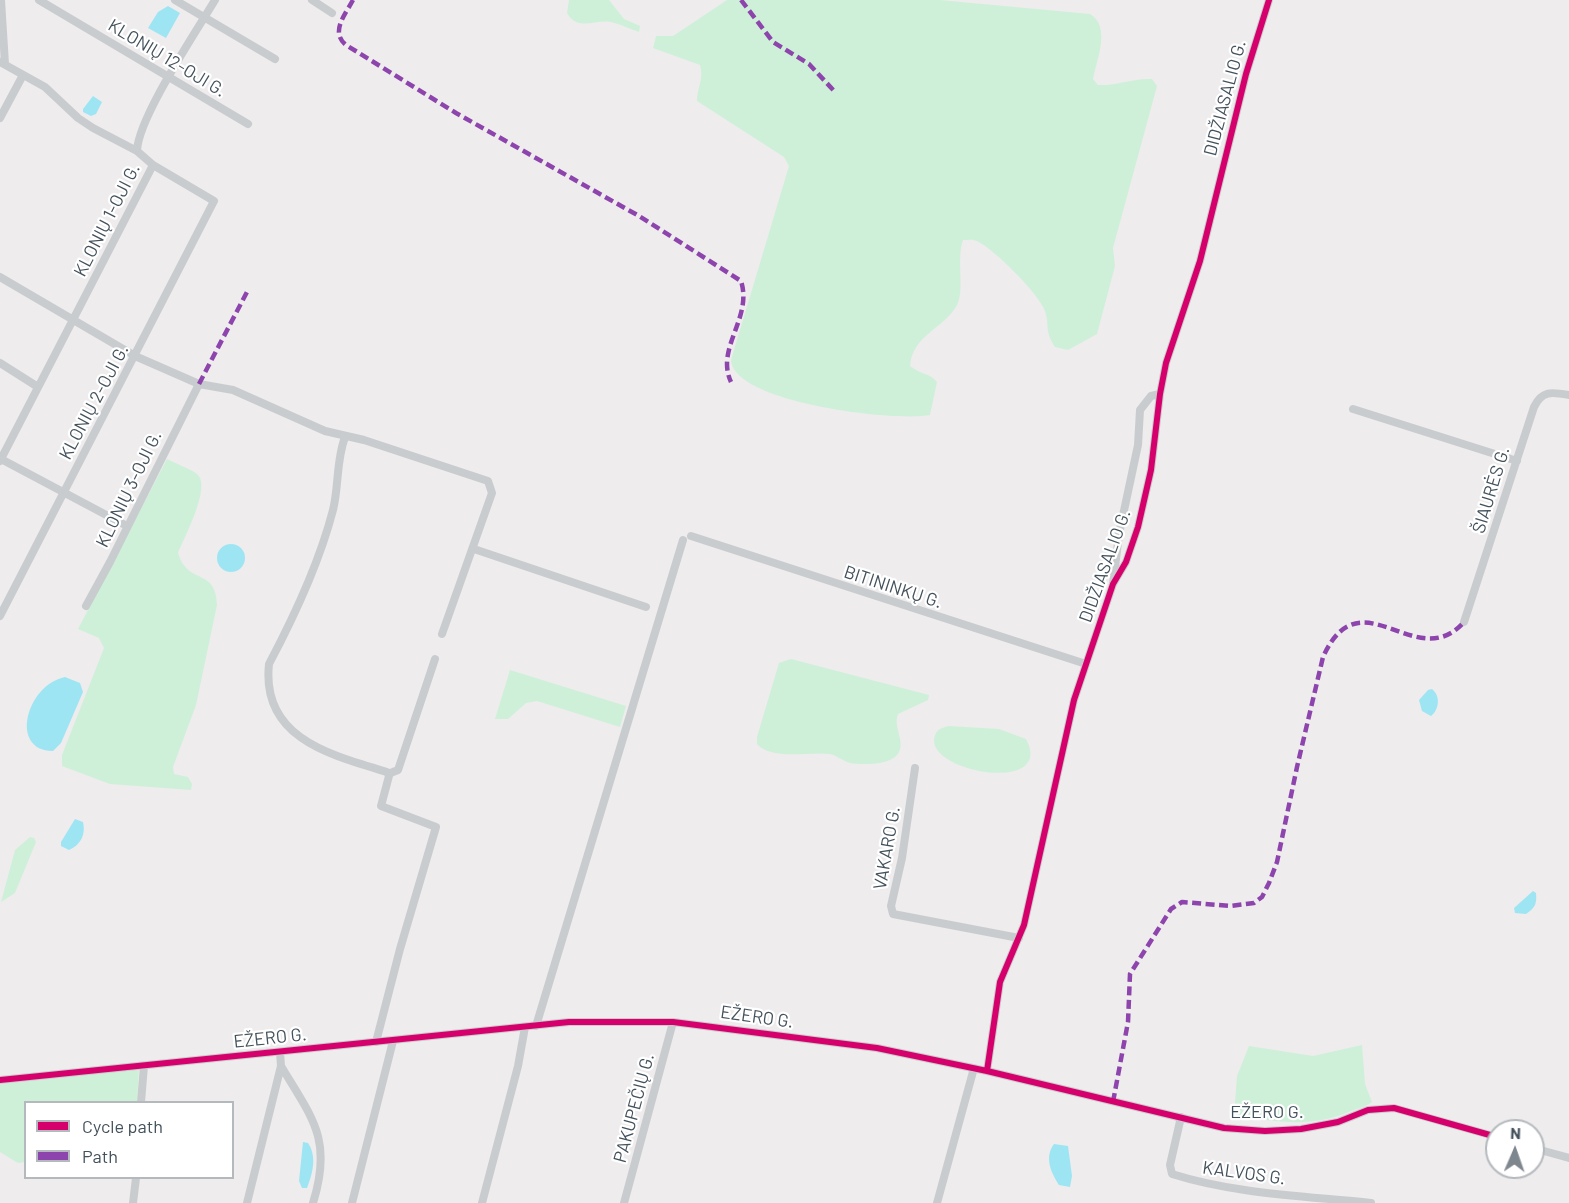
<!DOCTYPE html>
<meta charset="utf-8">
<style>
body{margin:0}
#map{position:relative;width:1569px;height:1203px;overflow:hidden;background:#eeeced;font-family:Barlow,sans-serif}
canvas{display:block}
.legend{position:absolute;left:24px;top:1101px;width:210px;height:78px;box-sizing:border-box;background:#fff;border:2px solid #b4b9bd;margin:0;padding:8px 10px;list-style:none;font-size:18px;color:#43515b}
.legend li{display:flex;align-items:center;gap:12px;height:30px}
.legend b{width:30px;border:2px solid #b4b9bd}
.north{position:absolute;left:1485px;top:1119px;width:60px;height:60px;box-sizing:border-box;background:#fff;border:2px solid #b4b9bd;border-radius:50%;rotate:2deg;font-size:16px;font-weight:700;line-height:24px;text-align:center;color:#43515b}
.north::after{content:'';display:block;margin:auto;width:21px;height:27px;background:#7f878e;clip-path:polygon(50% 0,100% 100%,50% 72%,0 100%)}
</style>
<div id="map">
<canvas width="1569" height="1203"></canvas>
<ul class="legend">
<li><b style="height:8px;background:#d6006c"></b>Cycle path</li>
<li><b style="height:8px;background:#8e44ad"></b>Path</li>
</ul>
<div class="north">N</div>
</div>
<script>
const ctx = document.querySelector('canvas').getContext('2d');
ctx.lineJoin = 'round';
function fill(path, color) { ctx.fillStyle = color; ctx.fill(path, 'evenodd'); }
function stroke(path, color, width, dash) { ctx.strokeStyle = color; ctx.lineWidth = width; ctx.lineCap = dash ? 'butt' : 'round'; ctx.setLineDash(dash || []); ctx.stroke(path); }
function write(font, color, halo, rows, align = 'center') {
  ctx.font = font + ' Barlow,sans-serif'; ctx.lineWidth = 4.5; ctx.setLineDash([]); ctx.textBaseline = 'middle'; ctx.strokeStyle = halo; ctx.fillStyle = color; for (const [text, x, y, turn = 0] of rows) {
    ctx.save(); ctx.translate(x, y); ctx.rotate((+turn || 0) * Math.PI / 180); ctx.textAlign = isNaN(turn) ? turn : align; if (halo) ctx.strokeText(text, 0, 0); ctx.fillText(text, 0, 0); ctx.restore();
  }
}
const green = new Path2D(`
 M569 0H609L624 19 640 26 639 32C630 29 620 24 611 22 595 19 578 32 567 13Z
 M727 0H940L1090 14C1111 26 1097 59 1093 79L1098 85C1116 86 1133 78 1152 79L1157 86 1113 248 1115 266 1097 334 1068 350 1055 347C1044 330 1050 327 1045 311 1039 294 994 249 977 241 972 239 968 240 963 240 956 259 965 290 957 305 943 330 913 334 910 366 919 374 930 373 937 382L930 415C896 422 733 403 731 360L789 166 784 157 697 101C697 88 704 80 700 65L653 48 656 36H673Z
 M167 459C176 464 189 468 197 474 212 486 184 538 178 553 188 586 216 567 217 605L196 705 173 767 174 774 188 777 192 784 191 790 110 784 62 766V755L104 648 99 638 78 629Z
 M791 659 929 695 928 700 898 714C892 728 909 745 895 757 886 765 861 765 850 763 843 761 836 755 829 754 808 751 773 761 757 744V737L779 663Z
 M510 670 626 706 620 727 537 701 526 703 508 719H495Z
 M949 726 999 729 1026 739C1055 793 933 774 934 740 935 730 940 728 949 726Z
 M30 837 34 838 36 842 15 893 1 902 15 850Z
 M1362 1045 1365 1084 1372 1102C1366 1107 1359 1108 1351 1111 1310 1129 1277 1121 1234 1116L1237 1076 1249 1046 1313 1056Z
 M139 1069 137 1102H26L25 1162 18 1163 0 1152V1084Z`);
const water = new Path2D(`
 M168 6 180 13 166 38 148 28 158 12Z
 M93 96 102 102 96 114 91 116 83 112V109Z
 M217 558a14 14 0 1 1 28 0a14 14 0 1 1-28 0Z
 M65 677 80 683 83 692 61 743 53 751C9 751 26 685 65 677Z
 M1432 689C1441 696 1439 710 1431 716L1422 711 1419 700 1428 690Z
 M75 819 83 822C86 834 81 845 69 850L61 846V842Z
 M1533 891 1536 893C1537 904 1535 908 1526 914L1515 913 1514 908Z
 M303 1142 308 1143C317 1156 313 1173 307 1188H302L299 1181Z
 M1054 1144 1068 1146 1072 1176 1070 1187 1059 1185C1051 1173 1044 1157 1054 1144Z`);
const minor = new Path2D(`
 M1 0 5 64
 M39 0 248 124
 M175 0 275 59
 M312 0 332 13
 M0 62 45 87 78 118 93 128 137 151
 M0 118 23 75
 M0 277 135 356 199 384 233 390 325 431 364 440 488 481 492 493 442 634
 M0 363 38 387
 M1353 409 1517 461
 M345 437C336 461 339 486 333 510 319 564 295 615 269 664 261 738 330 755 387 772L389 776 381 806 436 827 400 949 376 1042
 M1 459 127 526
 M0 461 153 165 137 151C138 118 196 32 215 0
 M691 536 1086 664
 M474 549 646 607
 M1113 584 1119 534 1138 445 1140 410 1151 396 1160 394
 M86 606 110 562 199 384
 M0 616 214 201 153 165
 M1464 622 1534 407C1542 390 1552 392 1569 395
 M915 768 902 858 891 906 893 914 1019 938
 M388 774 398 770 435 659
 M536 1026 683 540
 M281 1066C312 1118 333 1139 313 1203
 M987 1071 1000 982 1024 925 1074 700 1113 584 1126 562 1138 527 1151 470 1160 394 1166 363 1200 261 1246 74 1269 0
 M0 1080 569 1022H673L877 1048 987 1071 1224 1128 1265 1131 1301 1129 1338 1122 1368 1110 1394 1108 1497 1137
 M141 1102 144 1066
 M1181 1117 1170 1165 1172 1174C1235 1194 1305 1196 1371 1203
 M1533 1148 1569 1158
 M133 1203 136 1178
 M247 1203 281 1066 280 1052
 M352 1203 393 1041
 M482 1203 518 1066 525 1027
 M624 1203 673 1022
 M937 1203 974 1068`);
const quiet = new Path2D(`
 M353 0C345 15 330 32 346 45L456 113 639 216 741 281C753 318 715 348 731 382
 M741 0 773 42 809 64 836 93
 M199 384 248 290
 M1113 1102 1128 1022 1130 974 1171 909 1182 902 1230 906 1254 903 1262 897 1269 883 1277 862 1297 767 1323 657C1361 573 1416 676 1464 622`);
const cycleway = new Path2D(`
 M987 1071 1000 982 1024 925 1074 700 1113 584 1126 562 1138 527 1151 470 1160 394 1166 363 1200 261 1246 74 1269 0
 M0 1080 569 1022H673L877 1048 987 1071 1224 1128 1265 1131 1301 1129 1338 1122 1368 1110 1394 1108 1497 1137`);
const streetNames = [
 ["KLONIŲ 12-OJI G.",167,58,31],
 ["DIDŽIASALIO G.",1225,98,-75],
 ["KLONIŲ 1-OJI G.",107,220,-63],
 ["KLONIŲ 2-OJI G.",94,402,-62],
 ["KLONIŲ 3-OJI G.",129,489,-64],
 ["ŠIAURĖS G.",1491,490,-73],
 ["DIDŽIASALIO G.",1105,566,-70],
 ["BITININKŲ G.",893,587,18],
 ["VAKARO G.",887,848,-80],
 ["EŽERO G.",757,1017,8],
 ["EŽERO G.",270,1038,-6],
 ["PAKUPEČIŲ G.",634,1108,-75],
 ["EŽERO G.",1267,1112],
 ["KALVOS G.",1244,1173,8]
];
fill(green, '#cef0d9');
fill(water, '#9ee5f3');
stroke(minor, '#c9ccce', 8);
stroke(quiet, '#8e44ad', 4.5, [9, 4.5]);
stroke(cycleway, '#d6006c', 6);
write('18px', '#43515b', '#fff', streetNames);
</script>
